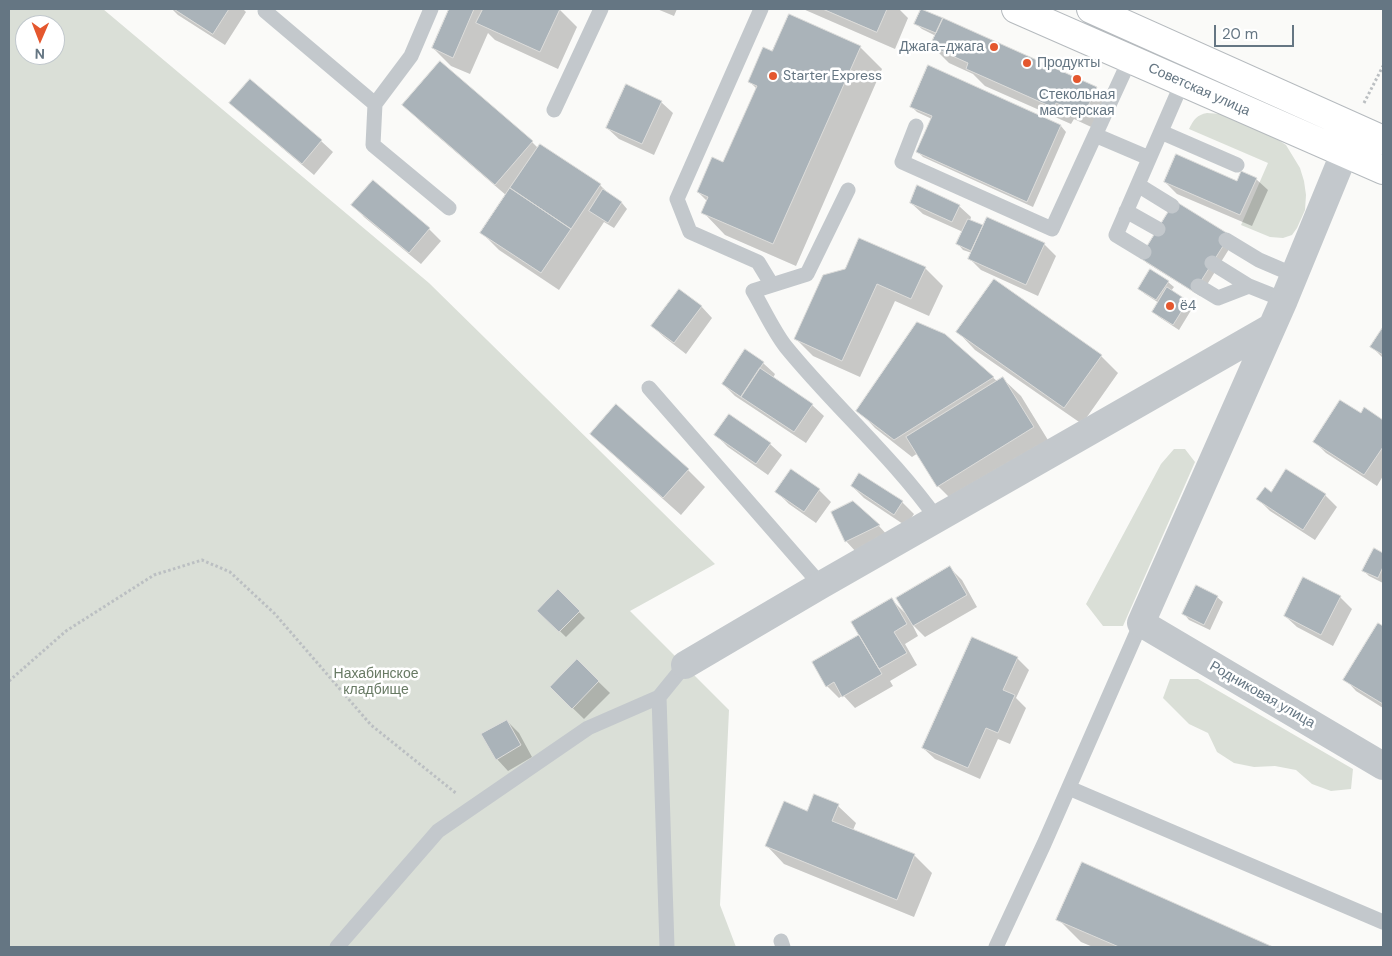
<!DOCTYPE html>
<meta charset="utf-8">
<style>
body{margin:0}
#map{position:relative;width:1392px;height:956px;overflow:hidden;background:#fafaf8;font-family:"DM Sans",sans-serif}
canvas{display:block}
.frame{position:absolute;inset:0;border:10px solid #657683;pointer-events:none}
.north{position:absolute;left:15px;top:15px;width:50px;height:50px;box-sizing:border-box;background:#fff;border:1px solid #c1c8cd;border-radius:50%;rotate:181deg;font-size:14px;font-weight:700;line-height:20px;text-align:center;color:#657683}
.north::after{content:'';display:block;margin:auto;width:18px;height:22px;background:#e4572e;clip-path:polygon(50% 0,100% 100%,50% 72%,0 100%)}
.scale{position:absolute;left:1214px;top:25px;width:80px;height:22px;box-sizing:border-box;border:2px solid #657683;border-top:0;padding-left:6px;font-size:15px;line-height:18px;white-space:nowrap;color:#657683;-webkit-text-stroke:4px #fff;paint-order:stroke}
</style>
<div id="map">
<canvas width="1392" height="956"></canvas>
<div class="frame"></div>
<div class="north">N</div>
<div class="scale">20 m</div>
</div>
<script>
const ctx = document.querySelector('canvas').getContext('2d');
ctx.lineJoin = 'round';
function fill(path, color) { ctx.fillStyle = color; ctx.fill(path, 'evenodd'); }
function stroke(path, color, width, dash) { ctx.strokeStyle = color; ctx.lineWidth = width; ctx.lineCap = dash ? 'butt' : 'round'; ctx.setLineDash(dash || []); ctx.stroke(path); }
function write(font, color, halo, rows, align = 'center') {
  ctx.font = font + ' "DM Sans",sans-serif'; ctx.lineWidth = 5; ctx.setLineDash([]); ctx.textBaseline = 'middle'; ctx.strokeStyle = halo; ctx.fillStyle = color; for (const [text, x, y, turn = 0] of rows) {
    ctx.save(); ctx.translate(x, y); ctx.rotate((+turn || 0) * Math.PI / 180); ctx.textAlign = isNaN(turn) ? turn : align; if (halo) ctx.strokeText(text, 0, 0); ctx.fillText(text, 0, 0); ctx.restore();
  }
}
const green = new Path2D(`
 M9 9H103L429 283 715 564 630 611 729 710 720 905 736 947H9ZM25 25H55V55H25Z
 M1207 113 1222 114 1277 139 1286 145 1300 168 1304 181 1306 195 1305 210 1297 228 1292 235 1283 238 1270 237 1241 225 1268 163 1189 129C1194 119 1197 115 1207 113Z
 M1174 449H1185L1195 462 1123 626H1103L1086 604 1161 464Z
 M1170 679H1198L1353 769 1351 789 1331 791 1312 784 1296 770 1275 766 1254 767 1234 763 1217 752 1208 733 1189 724 1163 698Z`);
const shadow = new Path2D(`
 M172 9H243L246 12 225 45 178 15Z
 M451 9H559L577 27 558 69 495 40 488 33 470 74 451 66 433 48Z
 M657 9H677L674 16Z
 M803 9H899L908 18 895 49Z
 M922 10 1096 88 1114 105 1102 132 1074 119 1071 124 985 86 973 74 949 63 932 46 936 36 922 29 916 24Z
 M860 47 882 69 796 266 725 235 703 212 707 201 698 192 724 164 757 89 750 82 773 53Z
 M928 67 1061 126 1066 132 1033 207 923 157 918 152 932 119 917 112 911 106Z
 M661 102 673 113 654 155 619 139 607 128Z
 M231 103 321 141 333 152 314 175 243 115Z
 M404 104 532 142 538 148 600 185 611 196 622 203 627 209 614 228 604 222 559 290 499 250 482 233 507 196 421 122Z
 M1256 179 1268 190 1252 226 1177 194 1165 182H1238Z
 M373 181 429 229 441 241 421 264 364 217 353 205Z
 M911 203 959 206 971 217 970 221 983 227 1044 244 1056 256 1038 296 981 270 969 258 972 253 963 250 958 244 963 232 923 214Z
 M1234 241 1200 296 1147 263 1141 258Z
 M925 268 943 286 929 316 895 301 860 377 813 356 796 339 824 276Z
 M1168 282 1174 287 1171 291 1187 302 1193 307 1179 330 1159 317 1153 312 1159 303 1145 294 1139 289Z
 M701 306 712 318 686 354 664 337 652 326Z
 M1383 329V358L1372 347Z
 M958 332 1101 356 1118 373 1082 424 975 350Z
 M945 335 998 382 1003 379 1021 396 1051 445 956 504 938 486 918 453 912 457 875 428 858 410Z
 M763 363 775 374 773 378 812 405 824 416 806 443 735 396 723 384Z
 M1365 409 1383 421V476L1377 486 1326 453 1315 442 1361 415Z
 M716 435 770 444 782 455 768 475 728 447Z
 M609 451 688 470 705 487 681 515Z
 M1287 470 1325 495 1337 507 1315 540 1270 511 1258 499 1271 493Z
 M852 486 902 502 914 514 906 526 864 498Z
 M819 490 831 502 816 523 789 504 777 492Z
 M853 503 879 526 890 538 857 553 846 541Z
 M1374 550 1383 554V583L1369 576 1364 571Z
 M950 568 962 580 977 607 925 637 912 624 918 636 905 644 917 665 890 681 893 686 855 708 843 695 839 698 827 686 860 635 892 600 905 613Z
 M1304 579 1340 597 1352 609 1333 646 1297 627 1285 616Z
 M558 591 585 618 566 637 539 611Z
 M1217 597 1223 602 1210 630 1189 620 1184 614Z
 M1379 624 1383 627V708L1356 691 1345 679Z
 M1017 658 1029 670 1016 698 1026 708 1010 744 998 739 980 779 935 759 923 748Z
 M577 661 610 693 584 719 551 687Z
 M507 721 519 733 532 757 508 771 497 759Z
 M838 806 856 823 853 830 915 856 932 873 914 917 784 864 767 846 808 812Z
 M1083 864 1270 947H1093L1081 942 1058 919Z`);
const building = new Path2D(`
 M174 9H229L213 34Z
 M449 9H474L453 58 432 48Z
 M483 9H560L540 52 476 23Z
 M823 9H887L877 32Z
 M921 9 943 18 936 33 914 24Z
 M789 14 861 46 773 244 701 213 708 197 697 192 712 157 723 162 757 86 748 82 763 47 772 51Z
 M943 18 1097 87 1084 115 1056 103 1054 108 966 69 968 63 930 46Z
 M440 61 533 141 495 185 402 105Z
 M928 65 1061 125 1027 202 916 152 932 116 910 107Z
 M250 79 322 140 302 164 229 103Z
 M626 84 662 101 642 144 606 128Z
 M540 144 601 184 571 229 510 188Z
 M1176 154 1237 181 1241 171 1257 178 1240 215 1164 182Z
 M373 180 430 228 409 253 351 205Z
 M917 185 960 205 952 222 910 203Z
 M510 188 571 229 541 273 480 233Z
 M603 189 622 202 608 223 589 211Z
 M1175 201 1230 235 1194 292 1140 258Z
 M987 217 1045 243 1026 285 968 259Z
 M968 219 983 225 971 251 956 244Z
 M859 238 926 267 911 299 877 284 842 361 794 339 823 275 845 269Z
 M1150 269 1169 281 1156 300 1138 289Z
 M994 279 1102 355 1064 408 956 332Z
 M1167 287 1188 301 1173 325 1152 312Z
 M679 289 702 306 674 343 651 326Z
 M917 322 945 334 994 377 894 440 856 411Z
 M1383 327V355L1370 347Z
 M745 349 764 362 741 397 722 384Z
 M760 368 813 404 794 432 741 397Z
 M1003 377 1034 427 937 487 906 437Z
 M1340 400 1361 413 1364 407 1383 420V447L1364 475 1313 442Z
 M616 404 689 469 663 498 590 434Z
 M729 414 771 443 756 464 714 435Z
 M791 469 820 489 804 512 775 492Z
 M1286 469 1326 494 1303 530 1256 499 1265 487 1271 492Z
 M859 473 903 501 894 515 851 486Z
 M853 501 880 525 845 542 831 512Z
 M1374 548 1383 553V567L1378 578 1362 571Z
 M950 566 967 595 913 626 896 598Z
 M1303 577 1341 596 1321 635 1284 616Z
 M1196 585 1218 596 1204 625 1182 614Z
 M558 589 580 611 559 632 537 611Z
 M892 598 907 624 894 632 907 653 879 669 851 622Z
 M1378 623 1383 626V704L1343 680Z
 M859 635 882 674 842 697 834 682 826 687 812 662Z
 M972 637 1018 657 1003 690 1015 695 998 733 986 728 968 768 922 748Z
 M577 659 599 681 572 709 550 687Z
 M507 720 521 745 496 760 481 734Z
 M814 794 839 804 832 821 915 854 897 900 765 846 784 801 807 811Z
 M1082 862 1273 947H1119L1056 920Z`);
const path = new Path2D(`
 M1364 103 1383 66
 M9 681 66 631 154 575 202 560 230 572 275 614 371 725 457 794`);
const service = new Path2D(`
 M267 9 265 11 375 104 373 145 449 208
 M761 9 677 199 690 232 758 262 772 285
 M375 104 411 56 431 9
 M554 110 601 9
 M916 126 902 162 1052 229 1130 59
 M1161 132 1237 165
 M1095 135 1149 158
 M1138 185 1172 206
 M848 190 807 274 753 291C763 308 774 332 786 347 834 406 893 457 937 519
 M1126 211 1158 229
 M1226 240 1259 260 1294 275
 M1144 252 1116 235 1182 83
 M1212 263 1249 286 1284 300
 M1198 286 1218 298 1249 286
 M649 388 821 585
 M1069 788 1383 922
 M781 941 783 947
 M337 947 438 831 588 728 659 697
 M667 947 659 697 685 665
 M996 947 1044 844 1141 623`);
const minor = new Path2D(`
 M1353 132 1284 300 1141 623 1383 766
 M685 665 821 585 1272 327`);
const primary = new Path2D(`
 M1016 9 1383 170
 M1091 9 1383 140`);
const markers = [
 [994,47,5,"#e4572e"],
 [1027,63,5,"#e4572e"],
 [773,76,5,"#e4572e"],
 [1077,79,5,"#e4572e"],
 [1170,306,5,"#e4572e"]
];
const poiNames = [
 ["Джага-джага",984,47,"right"],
 ["Продукты",1037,63],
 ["Starter Express",783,76],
 ["Стекольная",1077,95,"center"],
 ["мастерская",1077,111,"center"],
 ["ё4",1180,306]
];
const streetNames = [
 ["Советская улица",1199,90,24],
 ["Родниковая улица",1262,695,30]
];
const parkNames = [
 ["Нахабинское",376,674],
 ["кладбище",376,690]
];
fill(green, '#dadfd7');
fill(shadow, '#0003');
fill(building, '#aab3b9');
stroke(building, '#dcdcda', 1);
stroke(primary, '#b5babe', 30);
stroke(path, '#bbbfc2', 3, [2.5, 2.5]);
stroke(service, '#c3c8cc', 15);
stroke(minor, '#c3c8cc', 28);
stroke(primary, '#fff', 28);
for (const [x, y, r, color] of markers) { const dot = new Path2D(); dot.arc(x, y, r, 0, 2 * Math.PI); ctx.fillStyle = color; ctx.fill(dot); stroke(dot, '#fff', 2); }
write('14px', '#657683', '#fff', poiNames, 'left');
write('14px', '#657683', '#fff', streetNames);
write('14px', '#687a64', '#fff', parkNames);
</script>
